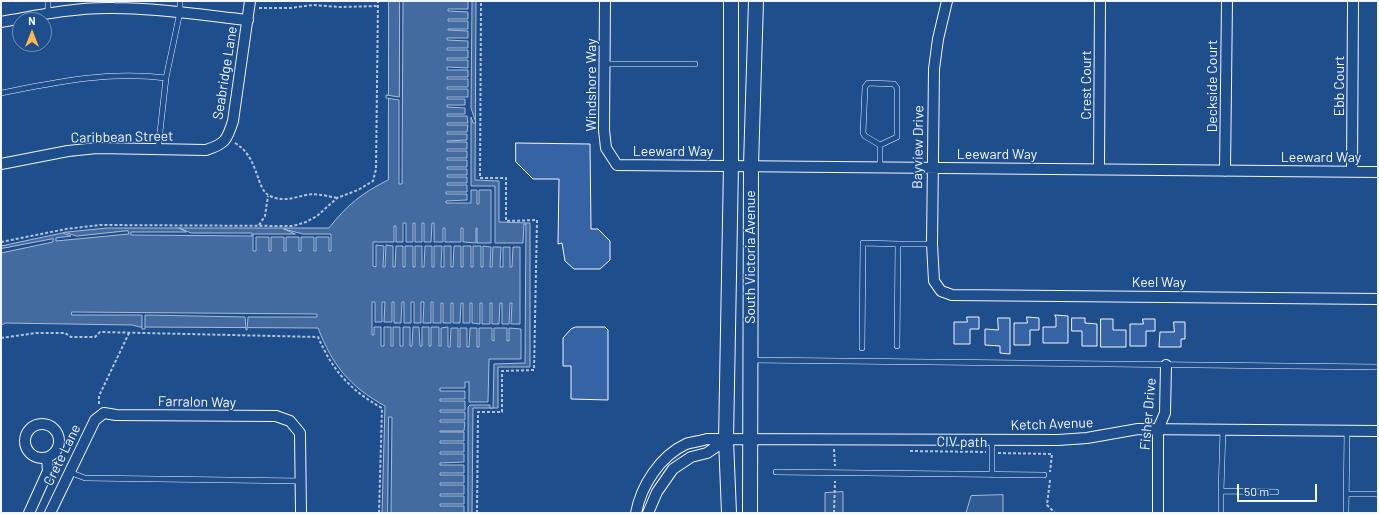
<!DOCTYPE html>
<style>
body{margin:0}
#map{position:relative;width:1379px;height:514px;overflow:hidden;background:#1f4e8c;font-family:Barlow,sans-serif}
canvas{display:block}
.frame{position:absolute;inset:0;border:2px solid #f2f6ff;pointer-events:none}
.north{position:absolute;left:12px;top:12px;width:40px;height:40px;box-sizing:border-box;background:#1f4e8c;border:1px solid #7391ba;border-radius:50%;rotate:0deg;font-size:11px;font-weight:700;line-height:16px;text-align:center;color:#f2f6ff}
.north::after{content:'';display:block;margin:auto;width:14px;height:18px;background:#ffb74d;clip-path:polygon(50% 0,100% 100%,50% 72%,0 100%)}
.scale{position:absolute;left:1237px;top:484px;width:80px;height:18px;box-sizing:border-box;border:2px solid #f2f6ff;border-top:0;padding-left:5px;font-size:12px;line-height:14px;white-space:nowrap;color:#f2f6ff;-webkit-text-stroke:3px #1f4e8c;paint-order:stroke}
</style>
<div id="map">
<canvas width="1379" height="514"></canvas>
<div class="frame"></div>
<div class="north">N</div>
<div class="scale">50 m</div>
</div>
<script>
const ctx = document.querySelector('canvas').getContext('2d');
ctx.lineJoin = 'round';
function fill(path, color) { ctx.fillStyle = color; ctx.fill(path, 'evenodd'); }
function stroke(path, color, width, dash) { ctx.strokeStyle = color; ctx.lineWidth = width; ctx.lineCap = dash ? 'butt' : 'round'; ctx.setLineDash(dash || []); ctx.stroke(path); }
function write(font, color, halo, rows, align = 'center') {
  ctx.font = font + ' Barlow,sans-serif'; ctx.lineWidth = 3; ctx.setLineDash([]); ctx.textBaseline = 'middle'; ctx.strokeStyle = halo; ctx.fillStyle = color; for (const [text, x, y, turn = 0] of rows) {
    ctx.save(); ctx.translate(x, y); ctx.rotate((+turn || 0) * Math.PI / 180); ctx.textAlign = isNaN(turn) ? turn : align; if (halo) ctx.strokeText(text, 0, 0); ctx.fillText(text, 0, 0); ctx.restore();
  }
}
const green = new Path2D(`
 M843 492V513H825V493Z
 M1003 495V513H966L971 496Z`);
const water = new Path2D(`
 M389 1H476L475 180 499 181V222L530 223V367H498V408H473L472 513H382L385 406C349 386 333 366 318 328L140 327 132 325 6 323 1 325V246L67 232 107 228H329C347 205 362 193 388 180Z`);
const pier = new Path2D(`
 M400 1H403L402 184H399V100L386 98V95L399 97Z
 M448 1H472L471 108 476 123H473L471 117V186H495V243H523L524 224H526L525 363 494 364 493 408H490V405H470L468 407V513H464V506H440V504H464V496H440V494H464V485H440V483H464V475H440V473H464V465H440V463L464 462V454H440V452H464V443H440V441H464V432H440V431H464L465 422H440V420H465V412H440V410H465V401H440V399H465V391H440V388H465V382H469V402H488L489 359H521V329L509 328V341H507V328H494V341L492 340V328H479V347H477V328H470L469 347H467V328H460V347H458V328H451L450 347H448V327L441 328V346H439V327H431V346H429V327H422V346H420L419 327H413L412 346H410V327H403V346H400V327H393V346H391V327H384V346H381V327H374V335H372V302H375V322H382V302H385L384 322H392V302H394V323H401L402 302H404V323H411V302H414V323H421V302H424L423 323H431V302H433V323H441V303H443V323H451V303H453V323H460L461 303H463V323H470V303H472V323L480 324V303H482V324H490V303H492V324H499L500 303H502V324H509L510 303H512L511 324H520V247H513L512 267H510V247H503V267H500L501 247H493L492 267H490L491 247 483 246V267H481V246H473V267H471V246H463V267H461V246H454L453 267H451V246H444V267H441L442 246H434V267H432V246H425L424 267H422V246H415V267H413V246H405V267H403V246H396L395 267H393V246L386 245 385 267H383L384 246 376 245V267L373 266V242H394V226H396V242H403V223H406V242H413V223H415V242H422V223H424V242H431L432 223H434V242H443V228H445V242H461V228H463V242L476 243V228H477V243H491V190H479V204H477V190H471V203H446V201L467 200V194H446V192H467V185H447V183H467V177H447V175H467V169H447V167H467V160H447V158H467V151H447V149H467V142H447V141L467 140V134H447V132H467L468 125H447V123H468L467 116H447V114H465V108L447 107V105H465V99H447V97H468V89H447V87H468V79H447V77H468V70H447V67L468 68V60H447V58H468V50H447V48H468V41L447 40V38H468V31L448 30V29H468V21H448V19H468V12L448 11V9H468V2Z
 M179 228 191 233H252V236L131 235V232H186Z
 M284 229 303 234H331V251H329V237H316V251H314V237H301V251H299V237H286V251H284V237H271V251H269V237H256V251H253V234H295Z
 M128 231 129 234 56 241V238L71 236 63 233 65 232 76 236Z
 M53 239V242L1 253V249Z
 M72 312 317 314V317H248L247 330H246L245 317 145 315V329H142V315H72Z
 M389 417H392L391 513H388Z`);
const building = new Path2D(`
 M516 143 590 144 591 229H598L610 241V260L600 269H574L565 261 562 243 558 244 559 179H533L516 162Z
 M1055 315 1068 316V343H1043V327H1056V318Z
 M967 317H979V329H970V344H954V322H967Z
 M1027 317 1039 318V330H1030V345H1014V323H1027Z
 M998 318H1010V354L1000 353V346L985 345V329L998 330Z
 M1072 318H1085V323L1097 324V346H1082V331H1072Z
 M1101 319H1113V330H1126V347H1101Z
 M1143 319H1155V331H1146V346H1130V324H1143Z
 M1174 322H1185V339H1181V347H1159L1160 332H1174Z
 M576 327H605L608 330V400L571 399V366H563V338L571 329Z`);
const path = new Path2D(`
 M259 8H290L313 5 340 7 378 6
 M235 143C260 158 255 189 270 196 283 202 293 198 306 195 317 193 327 196 337 198
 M259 225 265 216 268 196
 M1 242 66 229 100 225 293 226 306 222 317 216 337 198 358 190 373 181 376 169 378 1
 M1 338 36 333H65L71 337H95L100 332 318 337C333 371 350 390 382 408L379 513
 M99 404V396L129 333
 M834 449 835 466
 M910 451 986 452
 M998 453 1052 454 1050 472
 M1050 480 1047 505 1055 513
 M477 513 478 412H502V371L534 370 537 220 506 221V178H480L481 1
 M834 513 835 481`);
const service = new Path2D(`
 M48 13V1
 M605 64H695
 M1 93C58 82 107 71 166 78
 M880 145 865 136 863 133 865 87 868 83 894 84 897 88V137L880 145V167
 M158 150 166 78 180 12V1
 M898 244H932
 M862 348 863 243 898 244 897 346
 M751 360 1378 367
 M1223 430 1221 491 1276 492
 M992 440V475
 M69 472 85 478 301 481
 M776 472 1044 475
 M1346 494H1378
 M1221 513V491
 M1346 513 1347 431`);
const minor = new Path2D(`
 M605 1 604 130 606 148 617 165 1378 172
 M947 1 938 39 934 69 932 244 934 281 941 291 952 295 1378 299
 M1 22C38 15 76 7 114 8 158 8 203 15 248 20
 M1 164 68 151 97 148 206 150C225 144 227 140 233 121L250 1
 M1099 169 1100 1
 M1225 171 1227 1
 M1352 171 1353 1
 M25 441a17 17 0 1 1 34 0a17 17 0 1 1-34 0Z
 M29 513 48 471 47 458
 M50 513 95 420 104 413 116 415 276 416 290 421 300 433 301 513
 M636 513C641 486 660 456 686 444 692 442 701 441 707 439L1058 440 1087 438 1138 429 1378 431
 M648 513 657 492 673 469 691 457 707 453 726 440
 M1158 513V429L1165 413 1166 365`);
const secondary = new Path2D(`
 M729 513 726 440 731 165V1
 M750 513 751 165 756 1`);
const streetNames = [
 ["Seabridge Lane",225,73,-81],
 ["Windshore Way",591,85,-90],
 ["Crest Court",1086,85,-90],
 ["Deckside Court",1212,86,-90],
 ["Ebb Court",1339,86,-90],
 ["Caribbean Street",122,137,-1],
 ["Bayview Drive",918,147,-89],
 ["Leeward Way",673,151],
 ["Leeward Way",997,154],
 ["Leeward Way",1321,157],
 ["South Victoria Avenue",750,257,-90],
 ["Keel Way",1159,282],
 ["Farralon Way",197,402,1],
 ["Fisher Drive",1148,414,-85],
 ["Ketch Avenue",1052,424,-2],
 ["CIV path",962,442,1],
 ["Crete Lane",62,455,-64]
];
fill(green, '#305b95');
stroke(green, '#a8bbd7', 1);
fill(water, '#446ba0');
stroke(water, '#a8bbd7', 1);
fill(pier, '#1f4e8c');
stroke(pier, '#a8bbd7', 1);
fill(building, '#3563a3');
stroke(building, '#f2f6ff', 1);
stroke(service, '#f2f6ff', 6);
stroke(minor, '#f2f6ff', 12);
stroke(secondary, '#f2f6ff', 16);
stroke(path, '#b3c4dc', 2, [3, 2]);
stroke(service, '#1f4e8c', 5);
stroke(minor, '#1f4e8c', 10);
stroke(secondary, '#1f4e8c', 14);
write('14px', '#f2f6ff', '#1f4e8c', streetNames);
</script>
